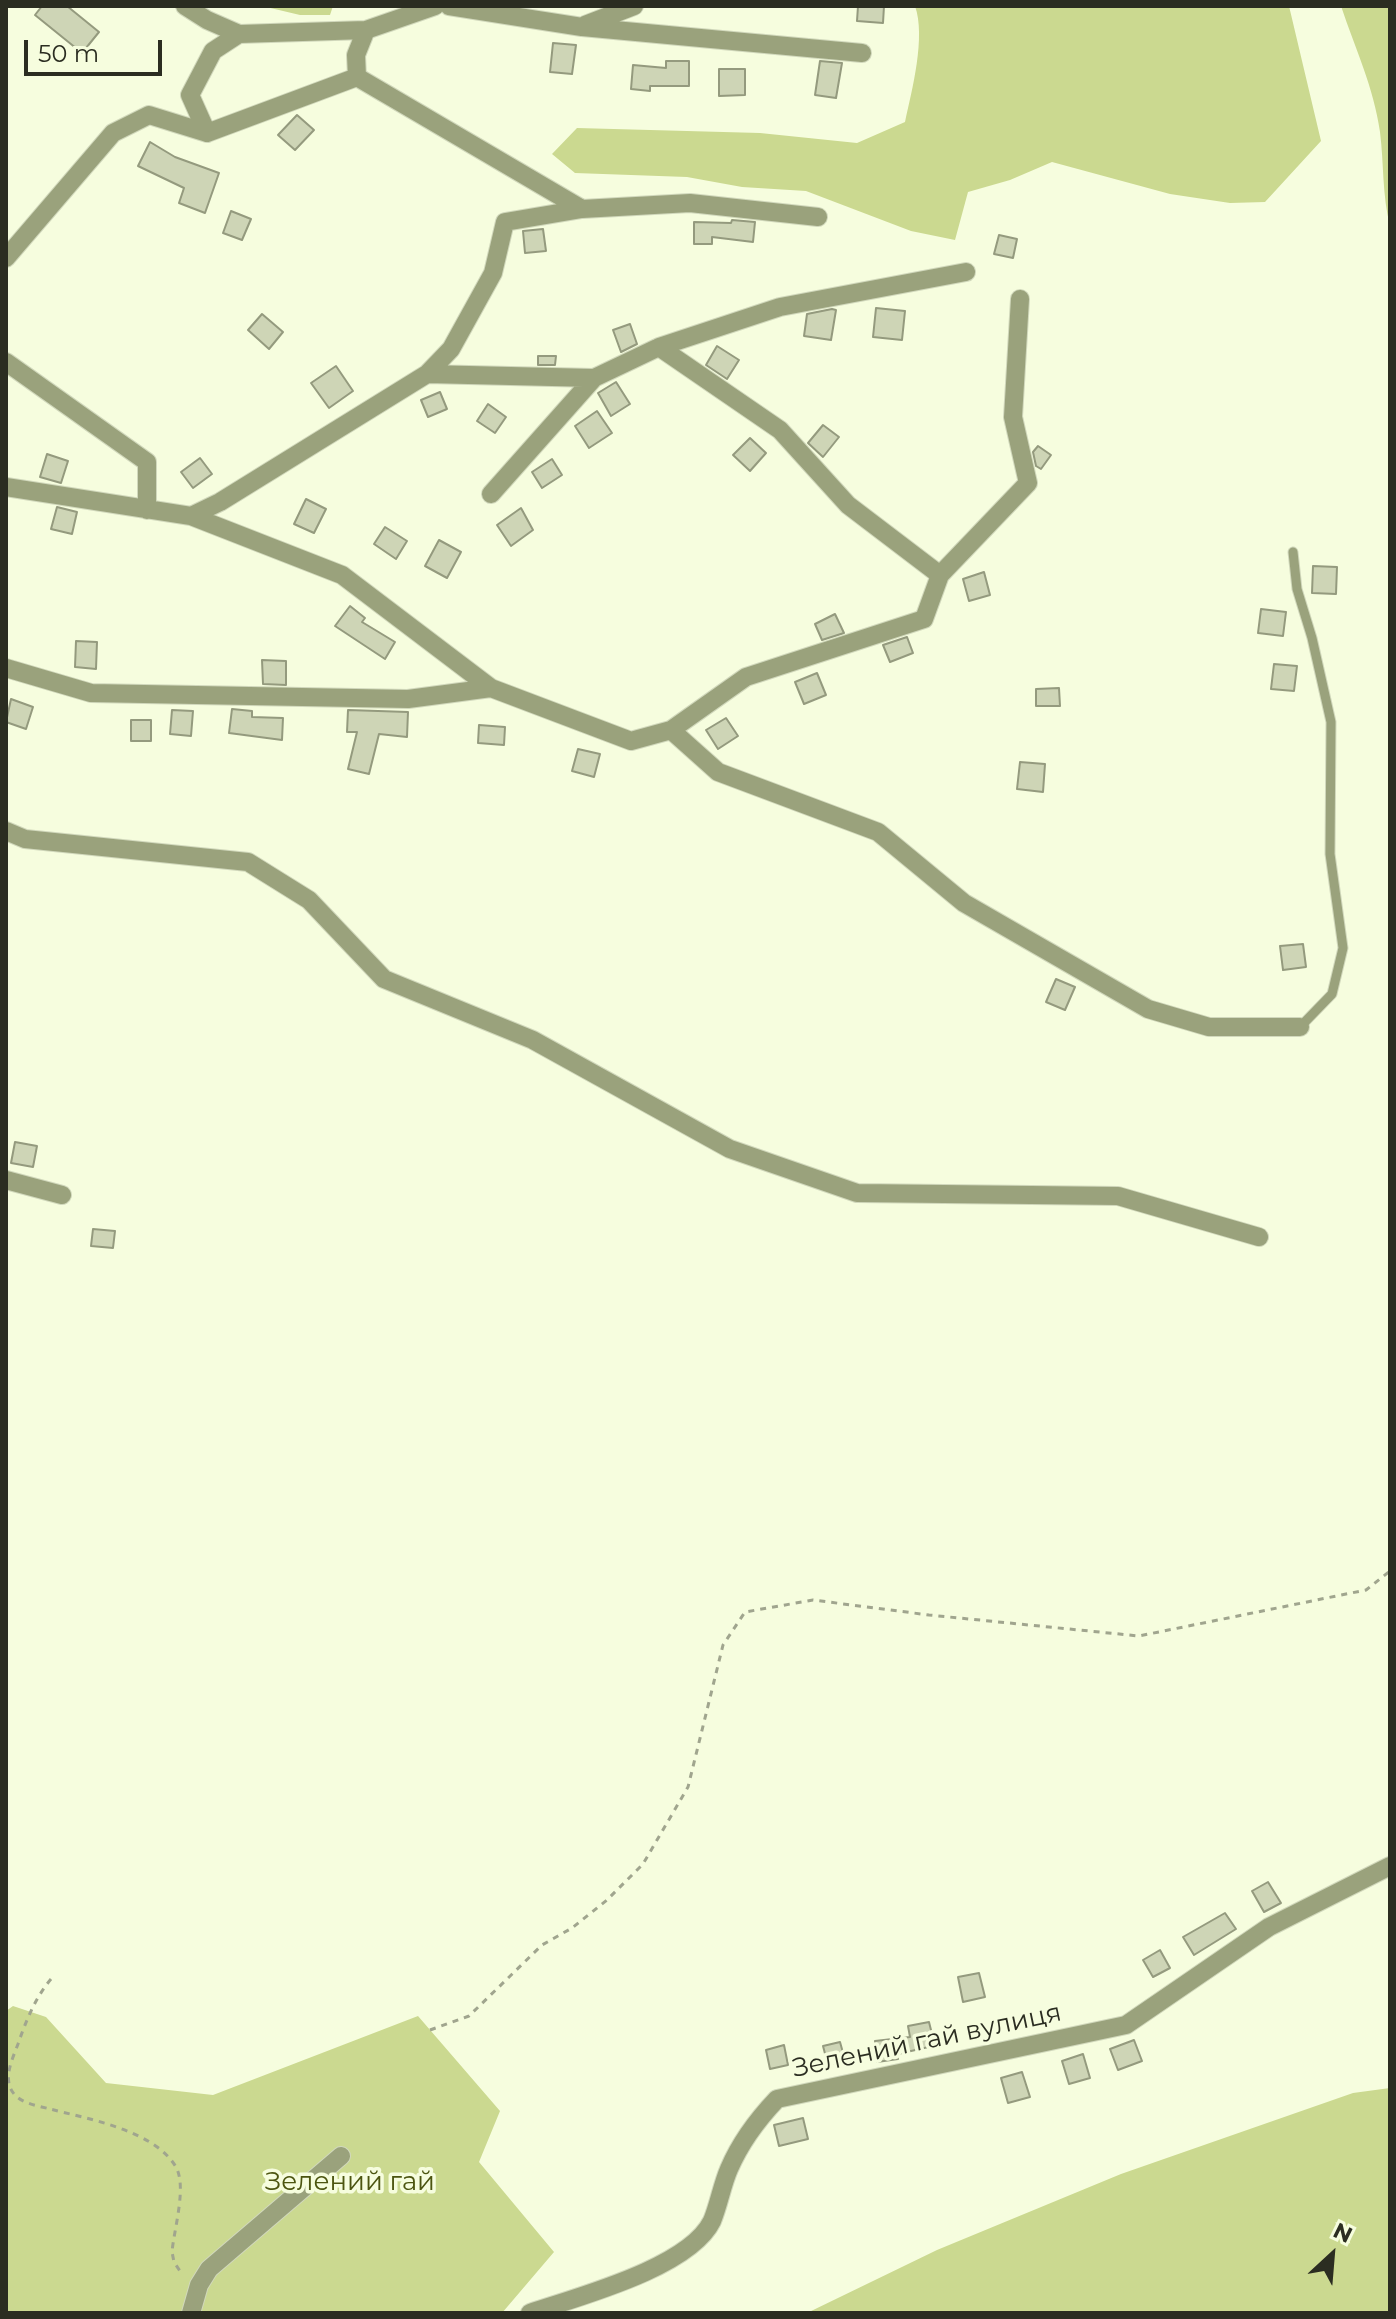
<!DOCTYPE html>
<meta charset="utf-8">
<style>
body{margin:0}
#map{position:relative;width:1396px;height:2319px;overflow:hidden;background:#f6fdde;font-family:Montserrat,sans-serif}
canvas{display:block}
.frame{position:absolute;inset:0;border:8px solid #2b2d21;pointer-events:none}
.north{position:absolute;left:1292px;top:2215px;width:80px;height:80px;-webkit-text-stroke:6px #f6fdde;paint-order:stroke;rotate:26deg;font-size:22px;font-weight:700;line-height:32px;text-align:center;color:#2b2d21}
.north::after{content:'';display:block;margin:auto;width:28px;height:36px;background:#2b2d21;clip-path:polygon(50% 0,100% 100%,50% 72%,0 100%)}
.scale{position:absolute;left:24px;top:40px;width:138px;height:36px;box-sizing:border-box;border:4px solid #2b2d21;border-top:0;padding-left:10px;font-size:24px;line-height:28px;white-space:nowrap;color:#2b2d21;-webkit-text-stroke:6px #f6fdde;paint-order:stroke}
</style>
<div id="map">
<canvas width="1396" height="2319"></canvas>
<div class="frame"></div>
<div class="north">N</div>
<div class="scale">50 m</div>
</div>
<script>
const ctx = document.querySelector('canvas').getContext('2d');
ctx.lineJoin = 'round';
function fill(path, color) { ctx.fillStyle = color; ctx.fill(path, 'evenodd'); }
function stroke(path, color, width, dash) { ctx.strokeStyle = color; ctx.lineWidth = width; ctx.lineCap = dash ? 'butt' : 'round'; ctx.setLineDash(dash || []); ctx.stroke(path); }
function write(font, color, halo, rows, align = 'center') {
  ctx.font = font + ' Montserrat,sans-serif'; ctx.lineWidth = 7; ctx.setLineDash([]); ctx.textBaseline = 'middle'; ctx.strokeStyle = halo; ctx.fillStyle = color; for (const [text, x, y, turn = 0] of rows) {
    ctx.save(); ctx.translate(x, y); ctx.rotate((+turn || 0) * Math.PI / 180); ctx.textAlign = isNaN(turn) ? turn : align; if (halo) ctx.strokeText(text, 0, 0); ctx.fillText(text, 0, 0); ctx.restore();
  }
}
const green = new Path2D(`
 M262 6H333L330 15H300Z
 M915 6H1289L1321 141 1265 202 1230 203 1170 194 1052 162 1010 180 968 192 955 240 911 231 806 191 742 187 687 177 575 173 552 154 577 128 760 133 857 143 905 122C912 90 926 37 915 6Z
 M1341 6H1390V226C1382 195 1384 164 1380 132 1374 88 1355 48 1341 6Z
 M13 2006 46 2017 106 2083 213 2095 418 2016 500 2111 479 2162 554 2252 502 2313H6V2011Z
 M1390 2088V2313H807L937 2250 1121 2174 1353 2093Z`);
const building = new Path2D(`
 M42 6H67L99 32 82 53 35 15Z
 M858 6H884L883 23 857 21Z
 M553 43 576 45 572 74 550 72Z
 M666 61H689V86H650V91L631 89 633 65 666 68Z
 M820 61 842 63 836 98 815 95Z
 M719 69H745V95L719 96Z
 M297 115 314 130 295 150 278 135Z
 M150 142 175 157 219 173 205 213 179 203 184 188 138 166Z
 M231 211 251 219 242 240 223 233Z
 M732 220 755 222 753 242 712 237V244H694V222L731 223Z
 M543 229 546 251 525 253 523 231Z
 M999 235 1017 239 1013 258 994 254Z
 M876 308 905 311 902 340 873 337Z
 M832 309 836 310 831 340 804 336 807 314Z
 M262 314 283 332 269 349 248 330Z
 M630 324 637 344 621 352 613 330Z
 M717 346 739 360 727 379 706 365Z
 M538 356H556L555 365H538Z
 M336 366 353 391 329 408 311 383Z
 M616 382 630 404 611 416 598 393Z
 M440 392 447 409 428 417 421 400Z
 M488 404 506 417 495 433 477 421Z
 M597 411 612 433 589 448 575 426Z
 M823 425 839 437 823 457 808 443Z
 M750 438 766 453 750 471 733 455Z
 M1038 446 1051 455 1041 469 1036 466 1033 452Z
 M47 454 68 461 61 483 40 477Z
 M200 458 212 474 193 488 181 472Z
 M552 459 562 475 542 488 532 472Z
 M306 499 326 509 314 533 294 524Z
 M57 507 77 512 72 534 51 529Z
 M521 508 533 530 511 546 497 525Z
 M385 527 407 541 396 559 374 544Z
 M439 540 461 552 447 578 425 566Z
 M1313 566 1337 567 1336 594 1312 593Z
 M984 572 990 595 969 601 963 579Z
 M350 606 365 618 362 622 395 642 385 659 335 626Z
 M1261 609 1286 612 1283 636 1258 633Z
 M835 614 844 633 822 640 815 624Z
 M907 637 913 653 890 662 883 645Z
 M76 641 97 642 96 669 75 667Z
 M262 660 286 661V685L263 684Z
 M1274 664 1297 666 1294 691 1271 689Z
 M817 673 826 695 804 704 795 682Z
 M1059 688 1060 706H1036V689Z
 M11 699 33 707 26 729 6 722Z
 M232 709 252 711V717L283 718 282 740 229 733Z
 M172 710 193 711 191 736 170 734Z
 M348 710 408 712 407 737 379 734 369 774 348 769 357 732H347Z
 M726 718 738 736 718 749 706 730Z
 M131 720H151V741H131Z
 M479 725 505 727 504 745 478 743Z
 M578 749 600 754 594 777 572 771Z
 M1020 762 1045 764 1043 792 1017 789Z
 M1303 944 1306 967 1283 970 1280 946Z
 M1056 979 1075 987 1065 1010 1046 1002Z
 M15 1142 37 1146 33 1167 11 1163Z
 M93 1229 115 1231 113 1248 91 1246Z
 M1268 1882 1281 1903 1264 1912 1252 1891Z
 M1225 1913 1236 1929 1194 1955 1183 1937Z
 M1160 1950 1170 1968 1153 1977 1143 1960Z
 M979 1973 985 1997 963 2002 958 1977Z
 M929 2022 932 2034 945 2033 946 2043 898 2054V2059L877 2062 875 2041 910 2037 908 2026Z
 M1134 2040 1142 2061 1118 2070 1110 2049Z
 M840 2042 845 2060 828 2065 823 2046Z
 M784 2045 788 2065 770 2069 766 2050Z
 M1083 2054 1090 2078 1069 2084 1062 2061Z
 M1022 2072 1030 2097 1008 2103 1001 2078Z
 M803 2118 808 2139 779 2146 774 2125Z`);
const path = new Path2D(`
 M51 1979C35 1998 26 2021 18 2044 12 2060 1 2082 16 2096 24 2104 39 2106 50 2109 88 2119 154 2130 176 2167 187 2187 174 2229 172 2252L174 2262 182 2274
 M430 2030 469 2016 542 1945 572 1928 607 1900 643 1864 688 1787 723 1645 745 1612 813 1600 929 1615 1139 1636 1366 1590 1390 1571`);
const lane = new Path2D(`
 M1293 552 1297 589 1312 638 1331 722 1330 854 1343 948 1332 994 1300 1027`);
const street = new Path2D(`
 M185 6 207 20 239 34 366 30 435 6
 M449 6 582 27 862 53
 M585 25 634 6
 M366 30 356 55 357 77 582 209 690 203 818 217
 M207 133 190 95 213 51 239 34
 M6 258 113 133 149 115 207 133 357 77
 M659 347 780 430 848 505 940 575
 M6 362 147 462V510
 M427 374 451 349 493 273 505 222 582 209
 M6 487 191 516 342 575 491 688
 M491 494 594 378
 M191 516 220 502 427 374 594 378 659 347 780 307 966 272
 M6 668 91 693 408 699 491 688 631 741 671 730 746 677 924 619 940 575 1028 483 1013 417 1020 299
 M671 730 718 772 878 832 964 903 1148 1009 1209 1027H1300
 M6 831 25 839 248 862 309 900 384 979 533 1040 730 1149 857 1193 1118 1196 1259 1237
 M6 1180 62 1195
 M191 2313 199 2285 209 2269 341 2156
 M530 2313C577 2297 689 2268 712 2221 719 2204 722 2185 729 2169 741 2141 757 2120 777 2099L1126 2025 1269 1927 1390 1866`);
const streetNames = [
 ["Зелений гай вулиця",927,2041,-12]
];
const parkNames = [
 ["Зелений гай",350,2182]
];
fill(green, '#cbd990');
fill(building, '#ced5b6');
stroke(building, '#949a7e', 2);
stroke(lane, '#d1d8bc', 11);
stroke(street, '#d1d8bc', 20);
stroke(path, '#a0a58e', 3, [6, 6]);
stroke(lane, '#9aa27c', 9);
stroke(street, '#9aa27c', 18);
write('26px', '#2b2d21', '#f6fdde', streetNames);
write('26px', '#4c5510', '#f6fdde', parkNames);
</script>
